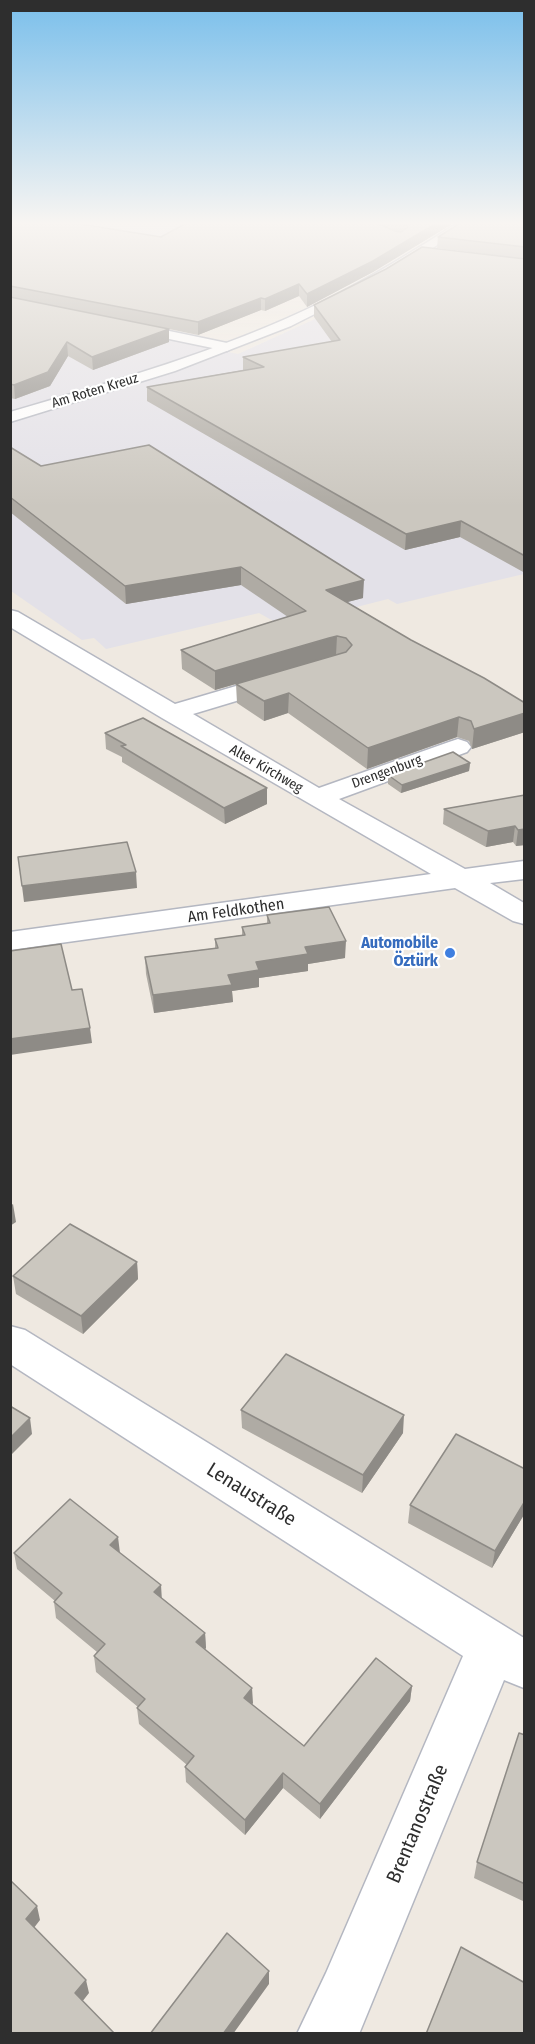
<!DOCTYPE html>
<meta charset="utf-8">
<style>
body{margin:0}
#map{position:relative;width:535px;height:2044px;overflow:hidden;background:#efe9e1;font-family:"Fira Sans Condensed",sans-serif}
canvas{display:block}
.frame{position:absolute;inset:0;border:12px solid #2e2e2e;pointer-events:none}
</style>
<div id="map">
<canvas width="535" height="2044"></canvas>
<div class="frame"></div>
</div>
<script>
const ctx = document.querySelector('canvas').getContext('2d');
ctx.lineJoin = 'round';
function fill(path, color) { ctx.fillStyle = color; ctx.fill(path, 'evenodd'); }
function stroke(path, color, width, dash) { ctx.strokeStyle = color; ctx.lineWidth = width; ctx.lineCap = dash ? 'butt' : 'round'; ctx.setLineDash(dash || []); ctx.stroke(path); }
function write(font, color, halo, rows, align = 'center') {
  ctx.font = font + ' "Fira Sans Condensed",sans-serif'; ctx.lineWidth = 4.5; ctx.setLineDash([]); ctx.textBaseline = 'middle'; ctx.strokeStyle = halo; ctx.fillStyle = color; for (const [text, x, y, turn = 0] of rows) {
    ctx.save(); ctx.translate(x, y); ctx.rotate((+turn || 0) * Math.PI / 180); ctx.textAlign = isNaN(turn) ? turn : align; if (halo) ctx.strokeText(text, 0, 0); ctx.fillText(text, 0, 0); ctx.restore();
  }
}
const industrial = new Path2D(`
 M11 221H215L18 309 238 354 449 258 524 267V574L397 604 388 599 282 626 259 613 106 649 94 638 82 640 11 591Z`);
const street = new Path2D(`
 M126 322 227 343 234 347 227 351 121 329 119 326Z
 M10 610 18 612 175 704 270 676 278 674 286 676 290 681 286 686 193 714 319 788 449 742 458 739 467 742 471 747 467 752 339 799 465 869 524 861V879L490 883 524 903V924L513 921 455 888 10 950V932L431 874 162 718 10 627Z
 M10 1326 25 1330 524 1638V1688L504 1680 359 2034H297L326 1973 463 1656 10 1364Z`);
const secondary = new Path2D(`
 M461 221H475L384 279 291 326 175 371 10 422V412C115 381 221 351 320 303 369 279 415 250 461 221Z`);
const wall = new Path2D(`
 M10 221 161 237 398 232 373 221H457L373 272 307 307 299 296 265 311 261 310 198 335 169 329V342L93 370 68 356 50 386 15 399 10 398Z
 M525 221V573L460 537 405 550 147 401V387L243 370V357L332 342 314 317V305L524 259 437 248 438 237Z
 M10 447 41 466 363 598 347 602 411 640 525 703V732L472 749 469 741 457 737 367 769 288 713 264 721 237 703 236 684 328 657 215 690 182 669 181 650 288 617 241 585 126 604 10 512Z
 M105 733 267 804 225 824 122 762V757L106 749Z
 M470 763 469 771 401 793 388 784V775Z
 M525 795V845L516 846 513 842 486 847 443 824 444 809Z
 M267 915 345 958 308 964V971L259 978V987L232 991 233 1002 154 1013 146 974 145 957 215 948V939L242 935V927L267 924Z
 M137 1262 138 1279 83 1334 16 1294 13 1276Z
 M241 1410 403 1433 362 1493 242 1428Z
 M525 1469V1513L492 1568 408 1523 410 1505Z
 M14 1553H120L162 1598 205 1633 206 1648 205 1649 253 1703 252 1704 304 1746 412 1686 410 1701 320 1819 283 1788 245 1835 186 1782 185 1767 187 1765 139 1724 137 1708 138 1707 96 1672 94 1656 97 1652 56 1618 54 1602 55 1601 17 1569Z
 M525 1735V1902L474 1878 477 1862Z`);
const shadedWall = new Path2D(`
 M440 221H457L373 272 307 307V294Z
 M299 284V296L265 311V299Z
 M261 298V310L198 335V322Z
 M169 329V342L93 370 92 357Z
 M67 342 68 356 50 386 15 399 14 385Z
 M461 521 460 537 405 550 406 534Z
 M241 567V585L126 604 125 586Z
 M364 580 363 598 325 608 326 590Z
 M337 636 336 655 215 690V671Z
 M289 693 288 713 264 721V701Z
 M525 713V732L472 749 474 729Z
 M459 717 457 737 367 769 368 748Z
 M470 763 469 771 401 793 402 785Z
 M267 788V804L225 824 224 808Z
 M515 826 513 842 486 847 488 831Z
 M525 829V845L516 846 518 830Z
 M136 872 137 888 24 902 22 886Z
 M346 941 345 958 308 964V971L259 978V987L232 991 233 1002 154 1013 153 995 228 975 256 962 305 947Z
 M90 1028 92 1043 10 1055V1039Z
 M13 1204 16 1222 10 1226V1206Z
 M137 1262 138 1279 83 1334 81 1316Z
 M404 1415 403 1433 362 1493 363 1475Z
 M30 1418 32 1434 10 1456V1438Z
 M525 1501V1513L492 1568 495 1551Z
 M118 1537 120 1553 110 1545Z
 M161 1585 162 1601 154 1592Z
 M205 1633 206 1648 197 1658 196 1642Z
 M412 1686 410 1701 320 1819V1804Z
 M252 1688 253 1703 245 1714 244 1698Z
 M283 1773V1788L245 1835V1820Z
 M37 1906 40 1920 30 1933 26 1919Z
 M269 1971V1984L233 2034H223Z
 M86 1980 89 1993 78 2007 75 1993Z`);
const building = new Path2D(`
 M10 221H62L161 237 190 221H372L395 231 401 232 408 227 406 224 398 221H440L373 261 307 294 299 284 265 299 261 298 198 322 10 286Z
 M464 221H525V247L438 237Z
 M422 247 525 259V556L461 521 406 534 147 387 264 367 243 357 340 340 314 305 386 269Z
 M10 297 169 329 92 357 67 342 48 372 14 385 10 384Z
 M149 445 364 580 326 590 411 640 484 678 525 703V713L474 729 471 721 459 717 368 748 289 693 264 701 236 684 346 652 352 645 346 638 337 636 329 638 215 671 181 650 306 611 241 567 125 586 10 497V447L41 466Z
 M143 718 267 788 224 808 121 746 126 745 105 733Z
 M453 752 470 763 402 785 388 775Z
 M525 795V829L518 830 515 826 488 831 444 809Z
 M127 842 136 872 22 886 18 857Z
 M329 907 346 941 305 947 308 954 256 962 259 970 228 975 232 985 153 995 145 957 218 948 215 939 245 935 242 927 270 923 267 915Z
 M61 944 72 990 82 989 90 1028 10 1039V951Z
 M70 1224 137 1262 81 1316 13 1276Z
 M286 1354 404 1415 363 1475 241 1410Z
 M10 1406 30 1418 10 1438Z
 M456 1434 525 1469V1501L495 1551 410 1505Z
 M70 1499 118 1537 110 1545 161 1585 154 1592 205 1633 196 1642 252 1688 244 1698 304 1746 376 1658 412 1686 320 1804 283 1773 245 1820 185 1767 194 1756 137 1708 145 1699 94 1656 105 1644 54 1602 62 1593 14 1553Z
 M519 1733 525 1735V1884L477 1862Z
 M10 1880 37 1906 26 1919 86 1980 75 1993 115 2034H10Z
 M227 1933 269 1971 223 2034H150Z
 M461 1947 525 1983V2034H426Z`);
const markers = [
 [450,953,6,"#3f7fe0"]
];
const farStreetnames = [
 ["Am Roten Kreuz",95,391,-17],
 ["Alter Kirchweg",266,769,30],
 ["Drengenburg",387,772,-20]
];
const streetNames = [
 ["Am Feldkothen",236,911,-8]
];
const shopNames = [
 ["Automobile",438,944],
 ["Öztürk",438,962]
];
const nearStreetnames = [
 ["Lenaustraße",251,1495,32],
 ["Brentanostraße",418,1824,-67]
];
fill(industrial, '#e3e1e8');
stroke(street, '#b4b7c1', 3);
stroke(secondary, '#b4b7c1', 3);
fill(street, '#fff');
fill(secondary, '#fff');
fill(wall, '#afaba4');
fill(shadedWall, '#8e8b86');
fill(building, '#cbc7bf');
stroke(building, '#8e8b86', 1.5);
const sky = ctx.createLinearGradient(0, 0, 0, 507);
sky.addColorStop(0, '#7abfeb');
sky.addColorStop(0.44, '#f8f5f2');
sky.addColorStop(1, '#f8f5f200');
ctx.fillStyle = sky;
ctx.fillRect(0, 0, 535, 507);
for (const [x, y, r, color] of markers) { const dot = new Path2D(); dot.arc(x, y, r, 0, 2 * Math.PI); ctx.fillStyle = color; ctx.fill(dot); stroke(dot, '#fff', 2); }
write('14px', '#2e2e2e', '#fff', farStreetnames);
write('16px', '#2e2e2e', '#fff', streetNames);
write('bold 16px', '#366cbe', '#fff', shopNames, 'right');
write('20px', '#2e2e2e', '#fff', nearStreetnames);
</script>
